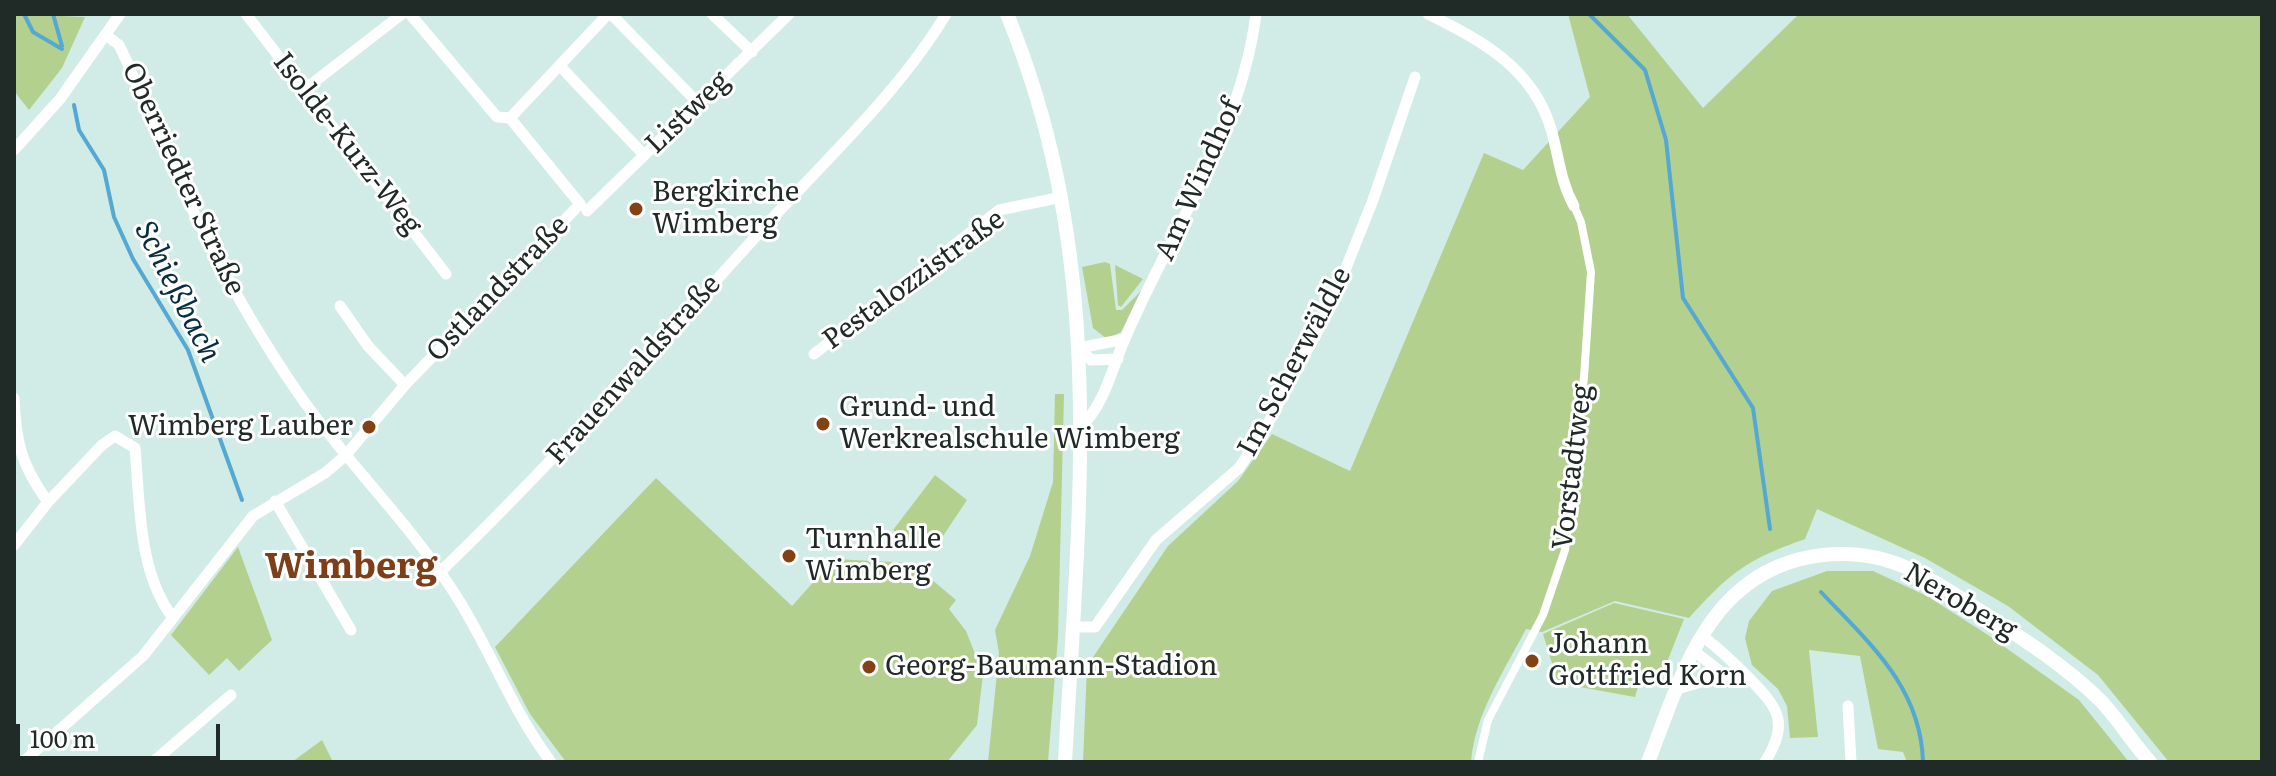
<!DOCTYPE html>
<meta charset="utf-8">
<style>
body{margin:0}
#map{position:relative;width:2276px;height:776px;overflow:hidden;background:#d1ece6;font-family:Literata,serif}
canvas{display:block}
.frame{position:absolute;inset:0;border:16px solid #202b28;pointer-events:none}
.scale{position:absolute;left:16px;top:724px;width:204px;height:36px;box-sizing:border-box;border:4px solid #202b28;border-top:0;padding-left:10px;font-size:24px;line-height:28px;white-space:nowrap;color:#202b28;-webkit-text-stroke:6px #fff;paint-order:stroke}
</style>
<div id="map">
<canvas width="2276" height="776"></canvas>
<div class="frame"></div>
<div class="scale">100 m</div>
</div>
<script>
const ctx = document.querySelector('canvas').getContext('2d');
ctx.lineJoin = 'round';
function fill(path, color) { ctx.fillStyle = color; ctx.fill(path, 'evenodd'); }
function stroke(path, color, width, dash) { ctx.strokeStyle = color; ctx.lineWidth = width; ctx.lineCap = dash ? 'butt' : 'round'; ctx.setLineDash(dash || []); ctx.stroke(path); }
function write(font, color, halo, rows, align = 'center') {
  ctx.font = font + ' Literata,serif'; ctx.lineWidth = 6; ctx.setLineDash([]); ctx.textBaseline = 'middle'; ctx.strokeStyle = halo; ctx.fillStyle = color; for (const [text, x, y, turn = 0] of rows) {
    ctx.save(); ctx.translate(x, y); ctx.rotate((+turn || 0) * Math.PI / 180); ctx.textAlign = isNaN(turn) ? turn : align; if (halo) ctx.strokeText(text, 0, 0); ctx.fillText(text, 0, 0); ctx.restore();
  }
}
const green = new Path2D(`
 M14 14 85 17 62 68 29 110 14 91Z
 M1568 14H1627L1703 108 1799 14H2262V762H2169L2098 675 2008 606 1925 558 1817 509 1805 539C1746 560 1731 572 1689 618L1615 601 1542 632 1526 629C1504 671 1475 714 1471 762H1083L1087 666 1168 546 1238 481 1272 434 1350 471 1484 153 1523 170 1590 97Z
 M1105 262 1110 264 1116 310H1122L1142 290 1121 332 1107 339 1093 328 1082 267Z
 M1115 265 1143 279 1121 307 1118 305Z
 M1055 394H1064L1058 637 1048 762H988L999 653 995 630 1030 556 1053 482Z
 M935 475 967 500 935 548 922 551 893 530Z
 M656 478 792 606 834 559 912 563 956 600 949 609 966 631 983 674 977 725 947 762H566L530 714 495 647Z
 M238 547 272 640 239 671 227 658 209 675 171 635Z
 M1827 571H1873L1927 596 1988 635 2079 700 2129 762H1907L1903 752 1878 749 1860 656 1809 650 1818 737 1790 738 1787 706 1778 689 1752 665 1745 638 1749 621 1772 591Z
 M1614 603 1684 619 1660 680H1640L1635 697 1558 683 1543 634Z
 M322 740 333 762H292Z`);
const stream = new Path2D(`
 M24 14 33 32 62 49
 M53 14 62 46
 M1589 14 1645 70 1666 140 1683 298 1753 408 1770 529
 M74 105 79 130 104 170 114 217 133 259 188 350 242 500
 M1821 592C1869 643 1921 687 1923 762`);
const pedestrian = new Path2D(`
 M1478 762 1488 720 1543 615 1565 550 1584 377 1591 272 1581 222 1574 206`);
const minor = new Path2D(`
 M246 14 446 274
 M410 14 497 117 510 118
 M611 14 699 104
 M712 14 752 52
 M1428 14C1481 40 1533 68 1551 129 1559 156 1560 181 1574 206
 M106 35 119 45 128 64C175 179 227 290 298 393 346 462 409 522 455 594 490 648 511 709 551 762
 M560 66 644 155
 M305 89 402 14
 M14 150 60 99 120 14
 M587 211 789 14
 M340 306 368 346 405 385
 M1079 348 1125 339
 M1079 348 1091 360 1118 359
 M814 354 999 210 1062 197
 M14 398C16 443 21 465 48 502L102 445 115 436 135 448C140 504 138 572 173 618
 M1081 427C1105 403 1111 371 1124 341 1170 232 1241 133 1256 14
 M275 501 351 630
 M14 545 48 502
 M440 572C555 461 661 341 769 222 829 156 900 91 946 14
 M1074 627H1095L1156 540 1239 468 1266 427 1330 308 1373 200 1415 77
 M1702 636C1720 649 1733 662 1748 677 1778 708 1790 721 1765 762
 M1694 651 1725 675
 M1677 689 1725 675 1749 679
 M1848 706 1851 762
 M23 762 143 656 253 516 325 473 345 456 405 385 580 204 510 118 608 14
 M153 762 231 695`);
const tertiary = new Path2D(`
 M1007 14C1109 262 1079 503 1065 762
 M1648 762C1671 705 1690 633 1739 591 1785 551 1854 543 1910 569 1937 581 1963 600 1988 616 2028 642 2066 667 2100 700 2118 719 2132 742 2150 762`);
const markers = [
 [636,209,8,"#844114"],
 [823,424,8,"#844114"],
 [369,427,8,"#844114"],
 [789,556,8,"#844114"],
 [1532,661,8,"#844114"],
 [869,667,8,"#844114"]
];
const streetNames = [
 ["Listweg",688,113,-44],
 ["Isolde-Kurz-Weg",347,144,52],
 ["Oberriedter Straße",183,179,65],
 ["Am Windhof",1199,180,-66],
 ["Pestalozzistraße",914,280,-36],
 ["Ostlandstraße",498,289,-46],
 ["Im Scherwäldle",1295,362,-62],
 ["Frauenwaldstraße",634,370,-48],
 ["Vorstadtweg",1573,467,-83],
 ["Neroberg",1960,602,30]
];
const poiNames = [
 ["Bergkirche",652,193],
 ["Wimberg",652,225],
 ["Grund- und",839,408],
 ["Werkrealschule Wimberg",839,440],
 ["Wimberg Lauber",353,427,"right"],
 ["Turnhalle",805,540],
 ["Wimberg",805,572],
 ["Johann",1548,645],
 ["Gottfried Korn",1548,677],
 ["Georg-Baumann-Stadion",885,667]
];
const waterNames = [
 ["Schießbach",177,292,63]
];
const districtNames = [
 ["Wimberg",351,567]
];
fill(green, '#b3d08f');
stroke(stream, '#54a8d2', 4);
stroke(pedestrian, '#fff', 8);
stroke(minor, '#fff', 11);
stroke(tertiary, '#fff', 14);
for (const [x, y, r, color] of markers) { const dot = new Path2D(); dot.arc(x, y, r, 0, 2 * Math.PI); ctx.fillStyle = color; ctx.fill(dot); stroke(dot, '#fff', 3); }
write('28px', '#202b28', '#fff', streetNames);
write('28px', '#202b28', '#fff', poiNames, 'left');
write('italic 30px', '#072f40', '#fff', waterNames);
write('bold 36px', '#7e3f18', '#fff', districtNames);
</script>
